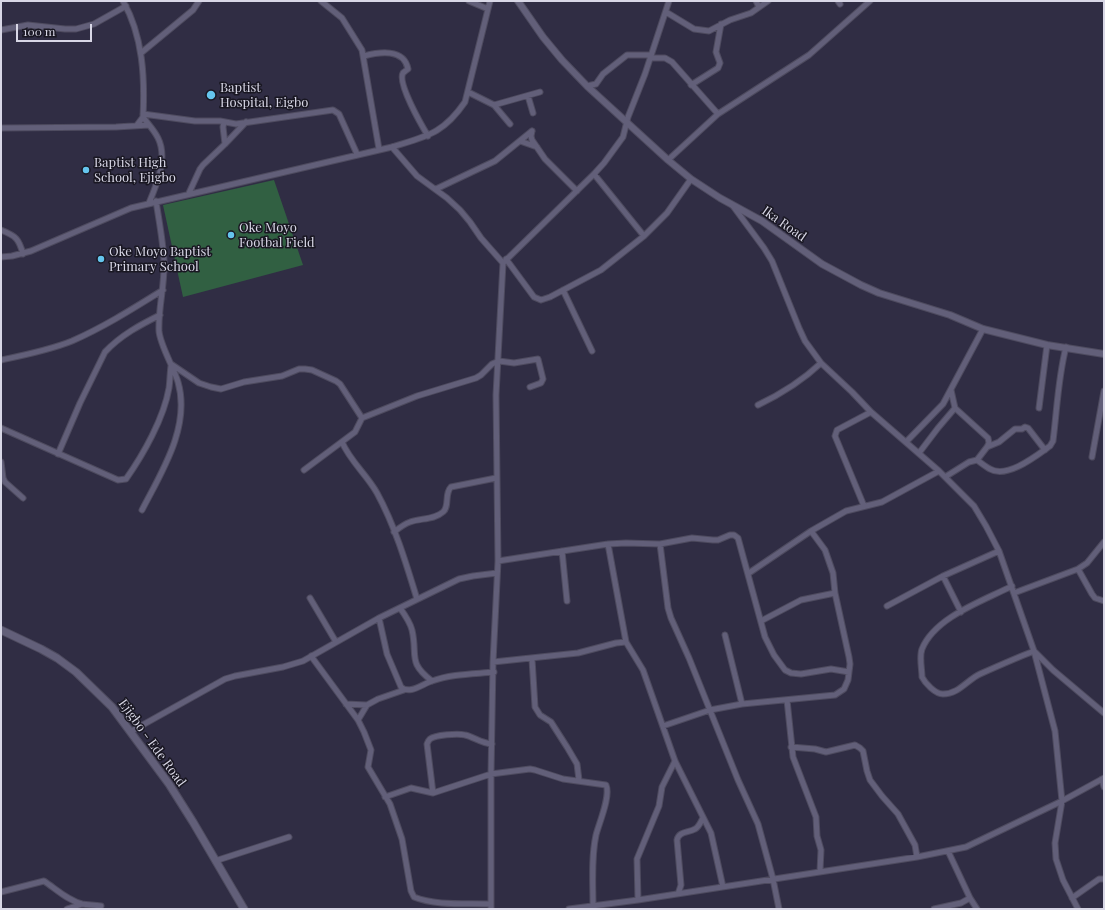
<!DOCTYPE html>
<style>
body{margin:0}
#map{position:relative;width:1105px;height:910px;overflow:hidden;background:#302d44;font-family:"Playfair Display",serif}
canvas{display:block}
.frame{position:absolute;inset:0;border:2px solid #d8d7e6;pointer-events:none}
.scale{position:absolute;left:16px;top:24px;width:76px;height:18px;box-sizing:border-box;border:2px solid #d8d7e6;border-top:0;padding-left:5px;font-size:12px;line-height:14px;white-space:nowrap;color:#d8d7e6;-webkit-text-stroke:3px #191722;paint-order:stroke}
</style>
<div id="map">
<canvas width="1105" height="910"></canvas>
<div class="frame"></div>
<div class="scale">100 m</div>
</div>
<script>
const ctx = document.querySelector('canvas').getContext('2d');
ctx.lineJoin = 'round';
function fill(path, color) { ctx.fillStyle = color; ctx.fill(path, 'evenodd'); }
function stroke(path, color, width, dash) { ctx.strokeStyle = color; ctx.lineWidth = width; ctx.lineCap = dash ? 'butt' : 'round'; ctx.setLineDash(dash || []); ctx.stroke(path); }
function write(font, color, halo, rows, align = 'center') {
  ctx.font = font + ' "Playfair Display",serif'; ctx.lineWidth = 3; ctx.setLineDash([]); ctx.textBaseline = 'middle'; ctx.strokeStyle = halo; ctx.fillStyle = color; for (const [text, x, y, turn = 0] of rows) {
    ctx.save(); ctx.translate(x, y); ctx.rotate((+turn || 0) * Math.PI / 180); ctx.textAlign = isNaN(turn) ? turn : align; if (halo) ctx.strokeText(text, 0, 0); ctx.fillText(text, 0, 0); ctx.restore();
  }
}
const green = new Path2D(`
 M274 180 303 265 183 297 163 205Z`);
const minor = new Path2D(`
 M123 1C143 36 145 78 143 117L137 125
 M321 1 342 18 362 50 379 149
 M469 1 488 9
 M756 1 759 7
 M838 1 840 4
 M666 12 694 29 709 31 730 20 751 13 768 1
 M1 30 28 25 65 29H76L94 24 126 6
 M141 53 193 10 199 1
 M364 56C379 52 404 48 408 69 408 69 404 72 403 73 397 83 422 126 428 136
 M650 58H665L672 62 718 114
 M691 85 718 68 720 63 716 52 721 24
 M587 86 596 84 603 74 627 55H651
 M468 92 494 105 510 124
 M528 96 533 113
 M494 105 540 92
 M143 114 195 121H220L236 124 333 110 339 114 357 154
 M143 117C148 124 154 130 158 138 168 158 157 184 149 203
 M224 122 223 127 225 144
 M1 128 116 127 149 125
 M532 131 531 136 532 140 545 159 577 191
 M520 141 537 147
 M392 147 417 176 447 198 460 210 470 222 481 238 503 263
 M668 160 718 114 809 55 870 1
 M594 174 644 236
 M436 189 495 161 532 131
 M189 193 200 169 203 165 225 144 246 122
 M733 206 764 248 772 261 799 328 805 341 821 363 852 392 871 412 939 471 974 506 986 526 999 551 1034 651 1053 670 1104 713
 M1 230C16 236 19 239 23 254
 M1 257 12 256 31 251 131 208 392 147C427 136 443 134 465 102L490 1
 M506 259 534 297 541 300 550 297 601 270 644 236 667 213 691 179
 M563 290 592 351
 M1 360C25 355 50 350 72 341 104 327 134 308 163 290
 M171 364 199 383 211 387 221 389 244 382 282 376 299 369H305L312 370 336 381 340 384 362 418
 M758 405C781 394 802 381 821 363
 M1039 408 1047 345
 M1 428 118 480 126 479C143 455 164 418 169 388 170 381 170 373 171 366
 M342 442C350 461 367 475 377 493 395 526 406 563 417 599
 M906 442 943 404 983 329
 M987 447 999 442 1015 429H1022L1025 427 1028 428 1045 450
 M919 453 938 428 955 408
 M58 454 80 403 105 352C121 335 140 325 160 315
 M1092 457 1104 391
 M977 460C981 463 986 467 990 469 1007 479 1036 456 1050 446L1053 441C1057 410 1058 378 1066 347
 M1 462 3 478 5 482 23 498
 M304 470 355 432 362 418 417 396 476 378 481 375 492 364 499 361 514 363 538 359 543 379 541 383 530 387
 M945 477 969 462 977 460 987 447 989 443 988 438 955 408 951 390
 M864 506 835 436 837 430 871 412
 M142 510C161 473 191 427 178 382 174 368 160 345 159 331 158 308 165 285 164 261 163 241 159 221 156 201
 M394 532C399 528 404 524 410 522 420 518 434 520 443 512 450 506 444 494 451 487L496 478
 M608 544 626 642 643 670 675 761 711 833 723 887
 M660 544 668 608 671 618 689 658 738 780 758 824 773 879 779 909
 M562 551 567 601
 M498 561 608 544 626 543 660 544 692 538 713 540H718L730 535H734L738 538 765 637 774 655 785 670 791 673 801 674 831 669 849 672
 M1078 569 1092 594 1095 598 1104 601
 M749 573 811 531 846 511 882 502 939 471
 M943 576 961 612
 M1012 586C983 601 935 617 922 649 919 657 922 669 922 677 925 683 935 694 943 694 959 694 967 680 980 674 998 666 1016 658 1034 651L1055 731 1062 801 1055 843 1056 859 1063 880 1078 909
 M1014 593 1078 569 1087 563 1104 542
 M310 598 336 642
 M887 606 943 576 999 551
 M400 608C405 615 410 622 412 630 418 656 407 662 432 681
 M379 618 387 654 401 687C410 695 422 684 432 681 451 674 473 674 494 672
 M761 621 801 600 835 593
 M725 635 742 704
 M311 656 358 720 364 732 371 750 368 767 390 804 402 839 411 891 414 897C436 906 467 903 491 904
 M532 659 535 707 540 715 551 722 567 747 577 764 579 780
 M493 662 578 653 616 643 626 642
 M787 700 793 757 816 817 817 836 821 850 820 871
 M346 704 367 705 378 699 404 690
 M358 720 367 705
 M663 726 710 710 742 704 835 695 844 689 848 680 850 664 849 657 835 593 833 573 825 550 811 531
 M130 732 225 679 235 676 283 667 303 661 379 618 459 579 473 576 497 573
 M791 747 815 749 826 752 855 745 860 748 863 751 867 771 870 780 882 796 898 814 915 845 917 857
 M1102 779 1104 787
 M433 793 427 744C428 742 428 741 430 739 435 735 458 733 465 735 474 737 481 743 492 744
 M385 797 411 788 433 793 491 774 530 769 535 770 563 779 606 785C611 796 599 823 596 835 591 858 593 883 593 906
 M948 851 970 898 977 909
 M215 861 289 837
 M1 892 44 881C56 889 67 900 82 904 88 905 94 905 101 906
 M678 894 681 885 677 840C679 831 688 833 695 829 699 827 701 821 703 818
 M1072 898 1099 879H1104
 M638 900 637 859 659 806 662 787 675 761
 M67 909 82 904
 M491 909V774L493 662 498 561 496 395 503 263 594 174 604 163 623 137 628 117 645 74 669 1
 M569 909 638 900 917 857 966 847 1062 801 1104 778
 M934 909 961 903 970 898`);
const tertiary = new Path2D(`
 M518 1 543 37 562 60 587 86 668 160 691 179 720 198 762 221 822 264 861 285 879 293 950 315 983 329 1047 345 1104 354`);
const secondary = new Path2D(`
 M1 630 41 649 57 658 76 672 112 707 169 784 193 822 244 909`);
const markers = [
 [211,95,5,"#65c5ee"],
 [86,170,4,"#65c5ee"],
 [231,235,4,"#65c5ee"],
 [101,259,4,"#65c5ee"]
];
const poiNames = [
 ["Baptist",220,88],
 ["Hospital, Eigbo",220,103],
 ["Baptist High",94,163],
 ["School, Ejigbo",94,178],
 ["Oke Moyo",239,228],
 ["Footbal Field",239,243],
 ["Oke Moyo Baptist",109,252],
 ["Primary School",109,267]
];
const streetNames = [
 ["Ika Road",784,224,35],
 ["Ejigbo - Ede Road",152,743,54]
];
fill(green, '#316042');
stroke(minor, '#4e4b5f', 7);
stroke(tertiary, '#4e4b5f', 8);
stroke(secondary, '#4e4b5f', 9);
stroke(minor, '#625f79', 5);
stroke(tertiary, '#625f79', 6);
stroke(secondary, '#625f79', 7);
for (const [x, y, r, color] of markers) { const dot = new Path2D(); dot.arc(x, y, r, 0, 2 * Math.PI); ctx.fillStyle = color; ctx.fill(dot); stroke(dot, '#191722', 1.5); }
write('13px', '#d8d7e6', '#191722', poiNames, 'left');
write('13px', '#d8d7e6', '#191722', streetNames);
</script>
